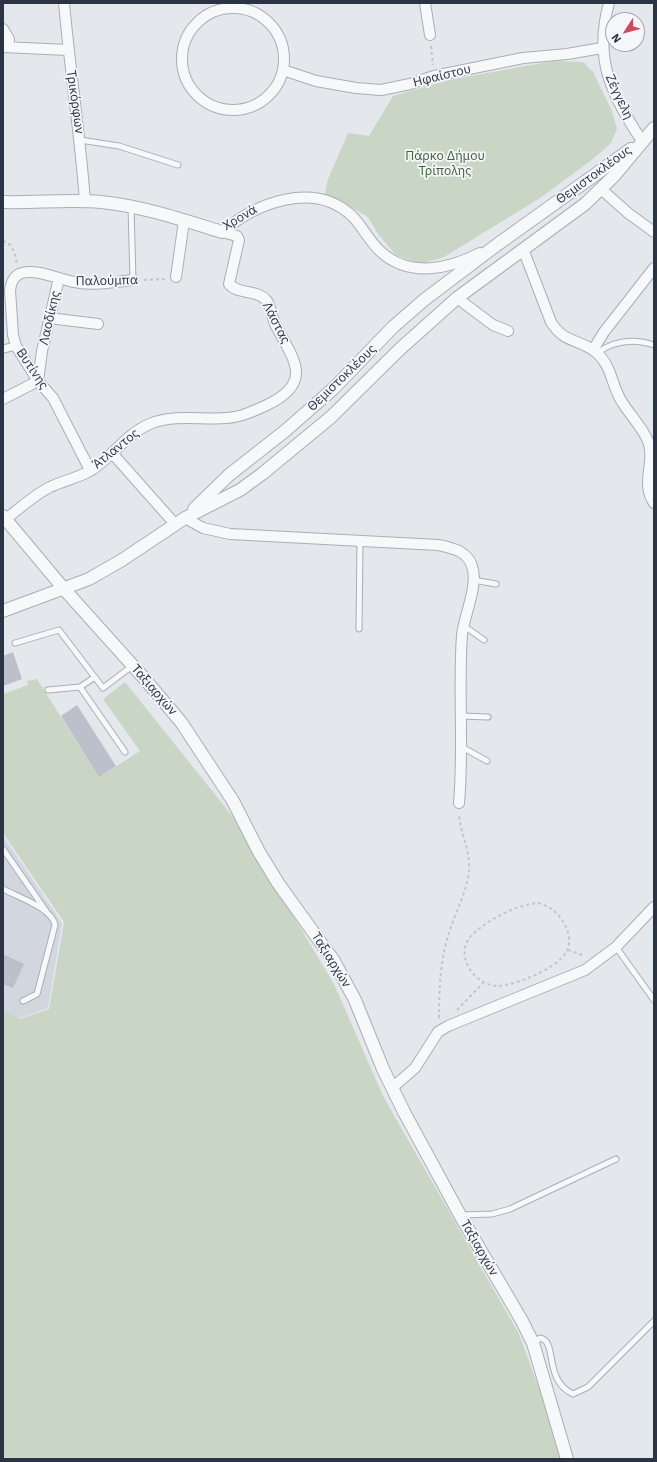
<!DOCTYPE html>
<meta charset="utf-8">
<style>
body{margin:0}
#map{position:relative;width:657px;height:1462px;overflow:hidden;background:#e4e7ec;font-family:"IBM Plex Sans",sans-serif}
canvas{display:block}
.frame{position:absolute;inset:0;border:4px solid #2b3445;pointer-events:none}
.north{position:absolute;left:605px;top:12px;width:40px;height:40px;box-sizing:border-box;background:#f4f6f9;border:1px solid #a4a8b1;border-radius:50%;rotate:234deg;font-size:11px;font-weight:700;line-height:16px;text-align:center;color:#2b3445}
.north::after{content:'';display:block;margin:auto;width:14px;height:18px;background:#d1495b;clip-path:polygon(50% 0,100% 100%,50% 72%,0 100%)}
</style>
<div id="map">
<canvas width="657" height="1462"></canvas>
<div class="frame"></div>
<div class="north">N</div>
</div>
<script>
const ctx = document.querySelector('canvas').getContext('2d');
ctx.lineJoin = 'round';
function fill(path, color) { ctx.fillStyle = color; ctx.fill(path, 'evenodd'); }
function stroke(path, color, width, dash) { ctx.strokeStyle = color; ctx.lineWidth = width; ctx.lineCap = dash ? 'butt' : 'round'; ctx.setLineDash(dash || []); ctx.stroke(path); }
function write(font, color, halo, rows, align = 'center') {
  ctx.font = font + ' "IBM Plex Sans",sans-serif'; ctx.lineWidth = 3.5; ctx.setLineDash([]); ctx.textBaseline = 'middle'; ctx.strokeStyle = halo; ctx.fillStyle = color; for (const [text, x, y, turn = 0] of rows) {
    ctx.save(); ctx.translate(x, y); ctx.rotate((+turn || 0) * Math.PI / 180); ctx.textAlign = isNaN(turn) ? turn : align; if (halo) ctx.strokeText(text, 0, 0); ctx.fillText(text, 0, 0); ctx.restore();
  }
}
const built = new Path2D(`
 M3 836 62 923 48 1008 3 1024Z`);
const green = new Path2D(`
 M553 61 583 62 593 72 612 111 617 129 611 143 593 159 540 198 444 257 421 264 396 255 378 234 368 217 343 203 330 198 325 193 328 179 348 133 369 136 393 96 449 80Z
 M37 679 99 777 140 751 103 699 125 682 237 822 334 984 383 1096 519 1334 565 1459H3V1011L20 1019 49 1009 64 922 3 833V694L28 685 27 681Z`);
const building = new Path2D(`
 M13 652 22 679 3 686V656Z
 M77 705 116 766 99 777 61 716Z
 M3 954 24 964 13 988 3 984Z`);
const path = new Path2D(`
 M431 46 433 65
 M3 241C14 244 15 255 17 265
 M144 280 165 279
 M538 903C550 906 559 913 565 925 569 932 571 943 567 951 558 968 517 985 498 986 474 986 452 953 473 934 489 919 516 905 538 903Z
 M568 950 585 956
 M457 1010 483 983
 M439 1018C439 991 440 959 449 933 455 913 467 892 469 871 471 851 460 834 459 814`);
const service = new Path2D(`
 M80 140 119 146 178 165
 M131 207 133 280
 M597 353C615 340 633 338 654 345
 M473 580 496 584
 M464 626 484 640
 M359 629 360 541
 M15 643 59 630 103 688 132 666
 M80 687 125 752
 M48 690 80 687 95 677
 M461 716 488 717
 M462 747 487 761
 M3 849 46 911
 M3 889C18 897 52 908 55 925L37 994 23 1001
 M616 947 654 1000
 M461 1215 492 1214 510 1209 616 1159
 M534 1343 540 1338C558 1341 543 1380 573 1394L588 1387 654 1321`);
const pedestrian = new Path2D(`
 M3 349 16 346`);
const minor = new Path2D(`
 M64 3C70 69 80 135 85 201
 M425 3 430 35
 M609 3C593 60 612 95 642 141
 M182 59a51 51 0 1 1 102 0a51 51 0 1 1-102 0Z
 M3 29 9 39V47
 M3 47 68 50
 M283 70 316 81 356 88 381 90 410 84 434 76 523 58 567 54 602 48
 M601 189 628 213 654 232
 M222 232C256 203 314 180 352 216 363 227 369 241 381 252 410 278 449 269 480 253
 M523 249 551 322C565 345 581 338 598 354 612 367 612 387 622 402 630 415 642 427 648 441 656 462 640 483 654 503
 M176 277 184 221
 M457 298 493 325 508 331
 M49 318 98 324
 M593 350 604 332 654 268
 M3 399 38 381 42 351 59 278
 M112 453 175 524
 M90 470 53 398 38 381 16 346 13 335 10 290C11 283 14 275 22 273 38 269 58 279 74 282 90 286 116 282 133 280
 M185 518 203 528 230 534 438 545C454 548 470 552 473 570 477 589 464 616 462 635 458 691 464 747 459 803
 M6 519C20 508 34 495 50 487 63 481 77 478 90 471 113 457 126 433 152 423 176 414 202 420 227 418 241 417 254 411 267 405 315 382 293 359 275 324 272 317 271 307 267 301 258 289 238 295 229 284L239 240 237 236 222 232
 M392 1088 415 1068 438 1032 448 1026 585 970 616 947 654 907`);
const tertiary = new Path2D(`
 M3 202C36 203 68 199 101 202 142 206 183 220 222 232
 M194 509 229 475 285 431 333 389 393 327 424 300 498 244 631 149
 M3 516 64 589 143 677 181 722 233 801 259 852 278 883 334 961 355 1000 383 1069 404 1112 460 1215 522 1321 533 1343 567 1459
 M3 611 89 579 122 560 185 518 240 490 262 474 331 417 400 349 457 298 585 204 614 176 654 128`);
const streetNames = [
 ["Ηφαίστου",442,76,-14],
 ["Ζέγγελη",619,97,65],
 ["Τρικόρφων",75,102,82],
 ["Θεμιστοκλέους",594,175,-36],
 ["Χρονά",240,218,-31],
 ["Παλούμπα",107,281,-1],
 ["Λαοδίκης",50,318,-77],
 ["Λάστας",276,323,63],
 ["Βυτίνης",32,369,56],
 ["Θεμιστοκλέους",342,378,-44],
 ["Άτλαντος",116,449,-39],
 ["Ταξιαρχών",154,690,49],
 ["Ταξιαρχών",331,960,58],
 ["Ταξιαρχών",479,1248,60]
];
const parkNames = [
 ["Πάρκο Δήμου",445,156],
 ["Τρίπολης",445,171]
];
fill(built, '#d2d6de');
fill(green, '#c9d6c5');
fill(building, '#bbc0ca');
stroke(service, '#a9aeb7', 7);
stroke(pedestrian, '#a9aeb7', 9);
stroke(minor, '#a9aeb7', 12);
stroke(tertiary, '#a9aeb7', 14);
stroke(path, '#c2c5cb', 2, [3, 3]);
stroke(service, '#f7f8fa', 5);
stroke(pedestrian, '#f7f8fa', 7);
stroke(minor, '#f7f8fa', 10);
stroke(tertiary, '#f7f8fa', 12);
write('13px', '#2b3445', '#f4f6f9', streetNames);
write('13px', '#3f6138', '#f4f6f9', parkNames);
</script>
